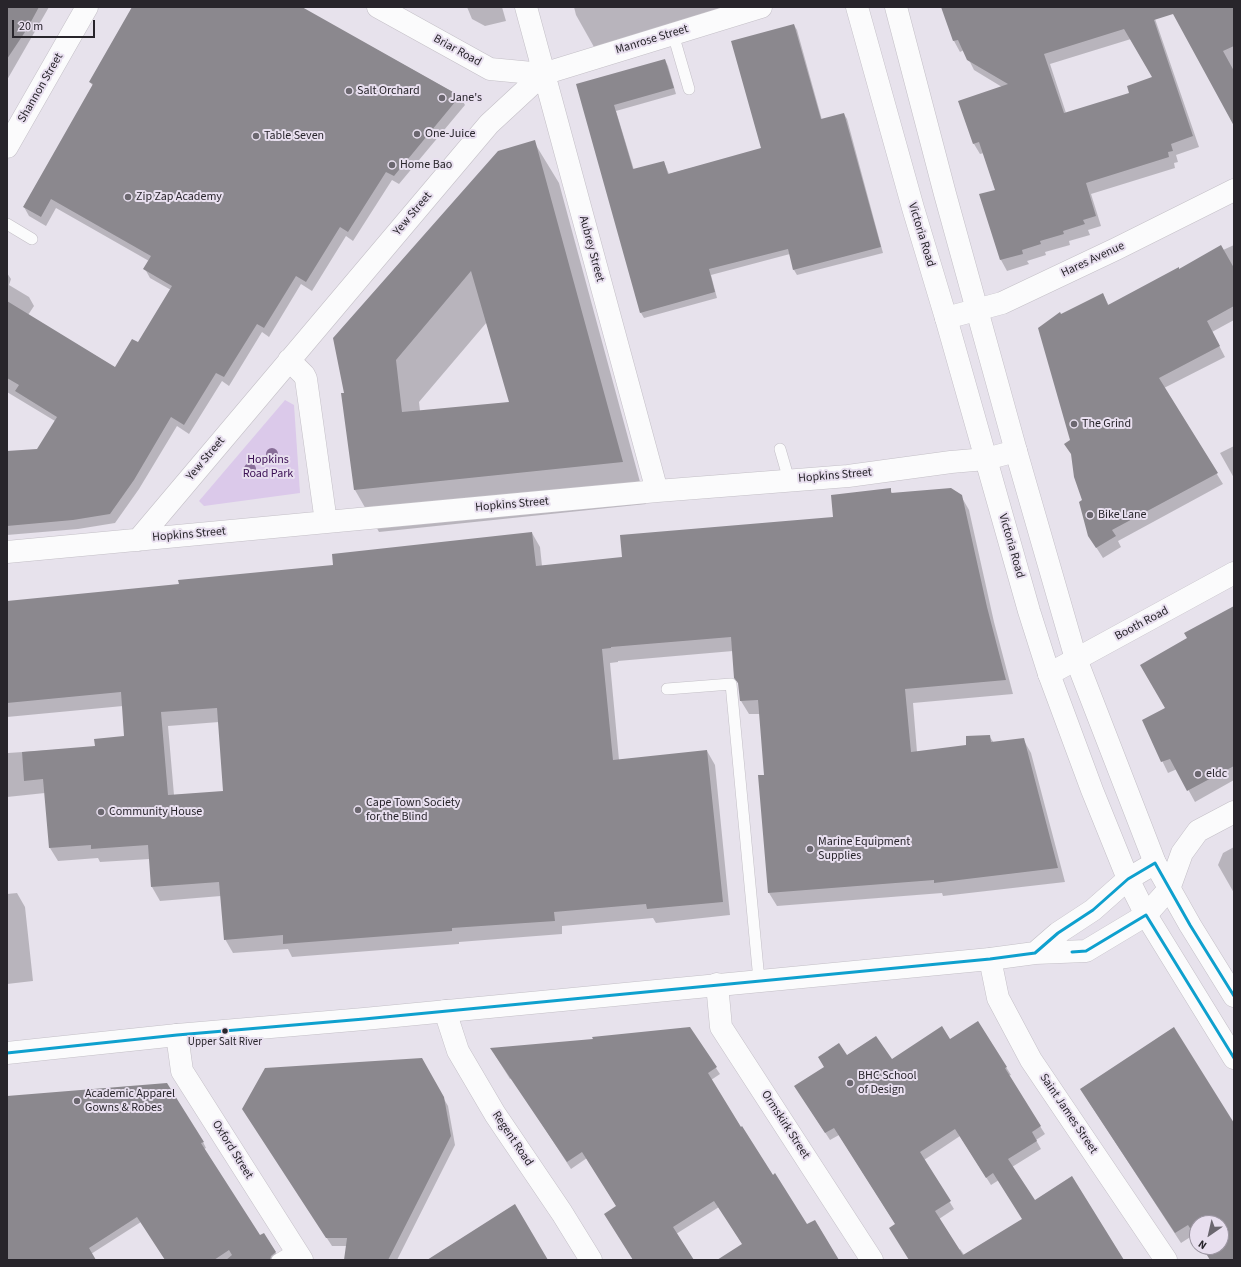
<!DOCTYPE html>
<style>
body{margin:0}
#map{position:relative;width:1241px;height:1267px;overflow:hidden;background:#e7e2ec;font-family:"Source Sans 3",sans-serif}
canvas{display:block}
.frame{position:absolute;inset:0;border:8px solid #28252b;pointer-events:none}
.north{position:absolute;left:1189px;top:1215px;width:40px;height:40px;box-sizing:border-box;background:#e8dfef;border:1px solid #9b95a1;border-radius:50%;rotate:214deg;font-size:11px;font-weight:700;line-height:16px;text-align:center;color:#28252b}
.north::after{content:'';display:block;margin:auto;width:14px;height:18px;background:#6b676f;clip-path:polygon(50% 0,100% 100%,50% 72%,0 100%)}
.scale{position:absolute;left:12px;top:20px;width:83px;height:18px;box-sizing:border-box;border:2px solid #28252b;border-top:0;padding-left:5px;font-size:12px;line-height:14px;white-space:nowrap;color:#28252b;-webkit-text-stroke:3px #e8dfef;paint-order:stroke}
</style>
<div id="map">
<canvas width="1241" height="1267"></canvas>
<div class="frame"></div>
<div class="north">N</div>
<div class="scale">20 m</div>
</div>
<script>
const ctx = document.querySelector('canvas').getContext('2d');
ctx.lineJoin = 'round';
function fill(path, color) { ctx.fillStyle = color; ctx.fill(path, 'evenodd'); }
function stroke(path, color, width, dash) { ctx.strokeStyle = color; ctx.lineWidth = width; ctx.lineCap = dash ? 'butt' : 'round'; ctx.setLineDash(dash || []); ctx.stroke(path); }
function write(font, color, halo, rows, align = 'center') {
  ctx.font = font + ' "Source Sans 3",sans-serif'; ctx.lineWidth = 4; ctx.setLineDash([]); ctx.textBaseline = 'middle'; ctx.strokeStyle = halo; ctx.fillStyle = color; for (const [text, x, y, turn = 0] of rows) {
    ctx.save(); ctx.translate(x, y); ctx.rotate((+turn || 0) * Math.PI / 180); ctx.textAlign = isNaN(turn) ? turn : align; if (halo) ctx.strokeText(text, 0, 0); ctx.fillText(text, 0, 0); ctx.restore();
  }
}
const green = new Path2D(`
 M285 400 294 405 300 493 204 506 199 501Z`);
const shadow = new Path2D(`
 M7 7H49L7 80Z
 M133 7H300L460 96 465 105 399 184 392 180 353 241 346 236 312 291 301 284 269 337 262 332 229 386 222 381 189 434 177 426 139 489 115 523 78 529 7 535V452L38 450 55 421 7 392V273L11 279 9 285 29 297 34 306 28 315 116 368 138 344 171 290 150 278 145 269 149 261 56 208 46 226 29 216 24 207 93 86 90 82Z
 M467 7H502L506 21 485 26 472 19Z
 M574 7H762L594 47 576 15Z
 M942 7H1168L1153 13 1199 147 1176 155 1178 162 1174 163 1175 168 1091 194 1101 226 1088 230 1090 235 1069 241 1070 245 1045 252 1046 255 1027 261 1029 264 1007 271 1001 260 981 195 996 191 984 153 980 154 974 144 960 101 1002 87 974 70 964 50 960 52 954 41ZM1131 39 1154 78 1130 94 1066 113 1050 64Z
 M1171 7H1234V124Z
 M794 25 797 30 822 120 844 114 847 119 883 253 797 275 794 270 790 254 711 275 717 298 644 318 641 313 577 85 665 60 668 66 676 94 616 111 634 170 664 162 669 174 762 149Z
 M534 142 559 183 646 504 379 532 355 490 346 394ZM487 322 511 403 420 411 419 402Z
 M1234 245V320L1212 332 1225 357 1164 388 1223 484 1118 541 1121 547 1103 558 1096 547 1083 501 1072 440 1061 315 1103 294 1109 306 1179 270Z
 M1234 446V478L1220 453Z
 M890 490 893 494 961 496 969 510 994 622 1013 694 913 703 917 752 967 746 989 736 994 743 1023 739 1031 753 1065 882 943 896 942 893 777 906 769 893 765 776 760 714H749L741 701 739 685 735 677 733 651 618 661V662L610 663 619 760 707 751 715 765 730 915 656 923 653 918 562 926V934L459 942V944L292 957 288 949 233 953 225 939 221 896 160 901 152 887 150 859 100 862 98 858 58 861 50 848 45 793 7 797V734L8 753 96 747 125 737 123 706 7 717V602L180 585 334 566 532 533 540 547 542 566 623 558 834 518ZM219 722 224 792 174 795 168 726Z
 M1234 607V780L1195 802 1177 769 1168 773 1143 721 1166 708 1188 639Z
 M1234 847V893L1218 865 1223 853Z
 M7 892V894L17 893 25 907 33 981 7 984Z
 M689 1028 720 1074 711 1080 741 1128 807 1226 838 1260H719L743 1245 719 1207 676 1234 693 1260H633L617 1207 587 1158 571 1169 512 1078 510 1079 495 1055 595 1040Z
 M950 1040 1006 1067 1011 1075 1008 1076 1045 1134 1036 1140 1041 1149 1012 1167 1034 1201 1123 1260H910L896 1225 839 1135 830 1140 800 1094 846 1056 891 1061ZM960 1136 991 1185 999 1180 1023 1219 965 1256 960 1249 959 1250 939 1219 954 1209 924 1160Z
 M421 1059 448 1106 455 1145 397 1260H345L347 1246H332L248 1117Z
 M7 1097 203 1142 206 1148 204 1149 260 1237 264 1234 279 1258 276 1260H166L141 1222 91 1254 95 1260H7Z
 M1087 1099 1234 1124V1260H1211L1203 1247H1221V1223H1197V1238L1195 1234 1181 1243Z`);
const building = new Path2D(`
 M7 7H39L27 29 7 59Z
 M132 7H302L460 96 394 176 386 172 348 232 340 227 306 282 296 276 264 328 257 324 224 377 216 373 184 425 171 417 134 480 110 514 73 520 7 526V451L37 449 57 417 15 391 19 385 7 378V301L115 367 132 339 138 342 172 286 143 269 151 256 51 199 41 217 23 207 93 84 89 82Z
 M941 7H1234V46L1223 51 1234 71V126L1173 14 1154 20 1193 136 1171 144 1173 151 1168 152 1169 157 1086 183 1096 216 1083 220 1085 224 1063 231 1064 234 1040 241 1041 244 1022 250 1023 254 1000 260 979 194 995 190 979 142 973 144 958 101 1008 84 967 60 958 40 953 41ZM1124 29 1152 77 1127 86 1129 93 1064 113 1044 54Z
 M794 24 821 119 844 113 881 247 793 270 788 249 709 269 715 292 640 313 576 84 665 59 674 88 614 105 633 169 664 161 668 174 761 148 731 41Z
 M535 140 623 462 354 490 341 393H344L333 338 498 151ZM471 271 509 402 402 412 396 360Z
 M1221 245 1234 268V306L1207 321 1220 346 1159 378 1218 473 1112 530 1116 536 1096 548 1088 536 1079 502 1082 500 1074 477 1071 454 1064 444 1070 440 1038 328 1060 312 1061 314 1103 293 1108 305 1179 267V269Z
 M891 488V493L951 488 962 495 987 607 1006 680 905 689 911 752 966 745V736L990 735 991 742 1024 738 1058 868 934 883V880L768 893 758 775H764L758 700 740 701 738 683 734 678 731 637 611 647V648L602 649 613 760 707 750 723 902 647 909 646 904 554 912 555 921 452 928V931L283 944V935L224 940 219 882 151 887 148 845 91 849V845L49 848 43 779 24 781 22 752 95 746 94 739 124 736 121 692 7 703V601L179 584 178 580 333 565 332 554 532 532 536 566 622 557 620 535 833 517 831 495ZM217 708 223 791 168 795 161 712Z
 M1234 606V766L1187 791 1170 759 1161 762 1142 720 1165 708 1140 665 1187 638 1184 633Z
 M978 1021 1007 1067 1005 1068 1041 1126 1032 1132 1037 1141 1008 1159 1035 1200 1072 1176 1124 1260H909L889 1228 895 1224 834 1128 825 1133 794 1086 824 1067 818 1057 839 1043 847 1055 876 1036 892 1059 942 1026 950 1039ZM955 1129 986 1178 993 1173 1022 1219 963 1255 935 1211 951 1201 920 1152Z
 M690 1027 717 1067 708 1073 741 1127 742 1126 773 1175 775 1173 807 1224 815 1220 839 1260H717L742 1244 714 1201 673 1227 694 1260H633L604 1214 616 1206 582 1152 567 1162 490 1048 593 1039 592 1037Z
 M1174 1027 1234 1123V1260H1210L1202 1247H1221V1223H1197V1239L1188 1225 1175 1233 1080 1089Z
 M422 1058 444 1097 451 1136 388 1260H344L347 1238H326L242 1109 265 1068Z
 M167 1083 204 1142 201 1143 260 1235 264 1233 276 1252 271 1256 270 1260H226L232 1255 229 1250 214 1260H165L137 1217 89 1248 96 1260H7V1096Z
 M515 1204 548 1260H427Z`);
const service = new Path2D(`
 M673 34 689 89
 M7 224 32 239
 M780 449 789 480
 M667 689 731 684 759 980
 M277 1260 295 1249`);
const minor = new Path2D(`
 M378 7 490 69 543 74 761 7
 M526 7 657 491
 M7 147 87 7
 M946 318 1002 303 1116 249 1234 190
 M289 360 304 375 306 379 326 522
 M138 540 489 124 543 74
 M7 552 657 491 848 476 951 462 986 459 1016 451
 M1049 674 1234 573
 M1169 889 1182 853 1198 831 1234 812
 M990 959 998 998 1031 1060 1166 1260
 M717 984 721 1027 872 1260
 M445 1011 458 1051 495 1114 562 1213 591 1260
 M177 1035 182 1071 302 1260`);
const tertiary = new Path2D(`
 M1035 953 1058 933 1093 910 1128 879 1155 863
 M7 1053 177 1035 364 1019 990 959 1035 953 1086 951 1146 915 1169 889`);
const secondary = new Path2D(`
 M857 7 913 208 946 318 1029 611 1049 674 1092 790 1128 879 1146 915 1234 1058
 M896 7 945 194 1016 451 1076 659 1155 863 1190 925 1234 996`);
const bus1 = new Path2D(`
 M1072 952 1086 951 1146 915 1234 1058
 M7 1053 177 1035 364 1019 990 959 1035 953 1058 933 1093 910 1128 879 1155 863 1190 925 1234 996`);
const trees = [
 [272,454],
 [250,469]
];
const markers = [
 [349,91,4,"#6b676f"],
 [442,98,4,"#6b676f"],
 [417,134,4,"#6b676f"],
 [256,136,4,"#6b676f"],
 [392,165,4,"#6b676f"],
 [128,197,4,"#6b676f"],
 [1074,424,4,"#6b676f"],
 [1090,515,4,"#6b676f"],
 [1198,774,4,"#6b676f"],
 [358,810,4,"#6b676f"],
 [101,812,4,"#6b676f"],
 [810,849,4,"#6b676f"],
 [225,1031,3.5,"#28252b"],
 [850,1083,4,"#6b676f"],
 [77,1101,4,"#6b676f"]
];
const busNames = [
 ["Upper Salt River",225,1043]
];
const streetNames = [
 ["Manrose Street",652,40,-17],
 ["Briar Road",457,51,29],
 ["Shannon Street",41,88,-60],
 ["Yew Street",413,214,-50],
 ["Victoria Road",921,235,73],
 ["Aubrey Street",591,249,75],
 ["Hares Avenue",1093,260,-25],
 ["Yew Street",206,459,-50],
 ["Hopkins Street",835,476,-5],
 ["Hopkins Street",512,505,-5],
 ["Hopkins Street",189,535,-5],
 ["Victoria Road",1011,546,74],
 ["Booth Road",1142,624,-28],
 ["Saint James Street",1068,1114,56],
 ["Ormskirk Street",785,1125,57],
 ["Regent Road",512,1139,56],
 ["Oxford Street",232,1150,58]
];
const poiNames = [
 ["Salt Orchard",357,91],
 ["Jane's",450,98],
 ["One-Juice",425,134],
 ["Table Seven",264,136],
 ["Home Bao",400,165],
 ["Zip Zap Academy",136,197],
 ["The Grind",1082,424],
 ["Bike Lane",1098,515],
 ["eldc",1206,774],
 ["Cape Town Society",366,803],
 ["for the Blind",366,817],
 ["Community House",109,812],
 ["Marine Equipment",818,842],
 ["Supplies",818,856],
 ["BHC School",858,1076],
 ["of Design",858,1090],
 ["Academic Apparel",85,1094],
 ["Gowns & Robes",85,1108]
];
const parkNames = [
 ["Hopkins",268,460],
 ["Road Park",268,474]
];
fill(green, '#dbc9ea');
fill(shadow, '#0003');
fill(building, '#8b888e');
stroke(service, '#c3bfc6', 12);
stroke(minor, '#c3bfc6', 23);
stroke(tertiary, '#c3bfc6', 23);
stroke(secondary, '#c3bfc6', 23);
stroke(service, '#fbfbfc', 11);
stroke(minor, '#fbfbfc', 22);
stroke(tertiary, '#fbfbfc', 22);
stroke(secondary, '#fbfbfc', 22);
stroke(bus1, '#0ea0ce', 3);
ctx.fillStyle = '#886e98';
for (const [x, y] of trees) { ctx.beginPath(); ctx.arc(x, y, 6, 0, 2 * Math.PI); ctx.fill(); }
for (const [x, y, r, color] of markers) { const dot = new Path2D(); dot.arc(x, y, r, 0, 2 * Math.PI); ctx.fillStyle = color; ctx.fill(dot); stroke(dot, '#e8dfef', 1.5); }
write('11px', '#28252b', '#e8dfef', busNames);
write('12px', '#28252b', '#e8dfef', streetNames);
write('12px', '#28252b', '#e8dfef', poiNames, 'left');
write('12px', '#3b1054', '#e8dfef', parkNames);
</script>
